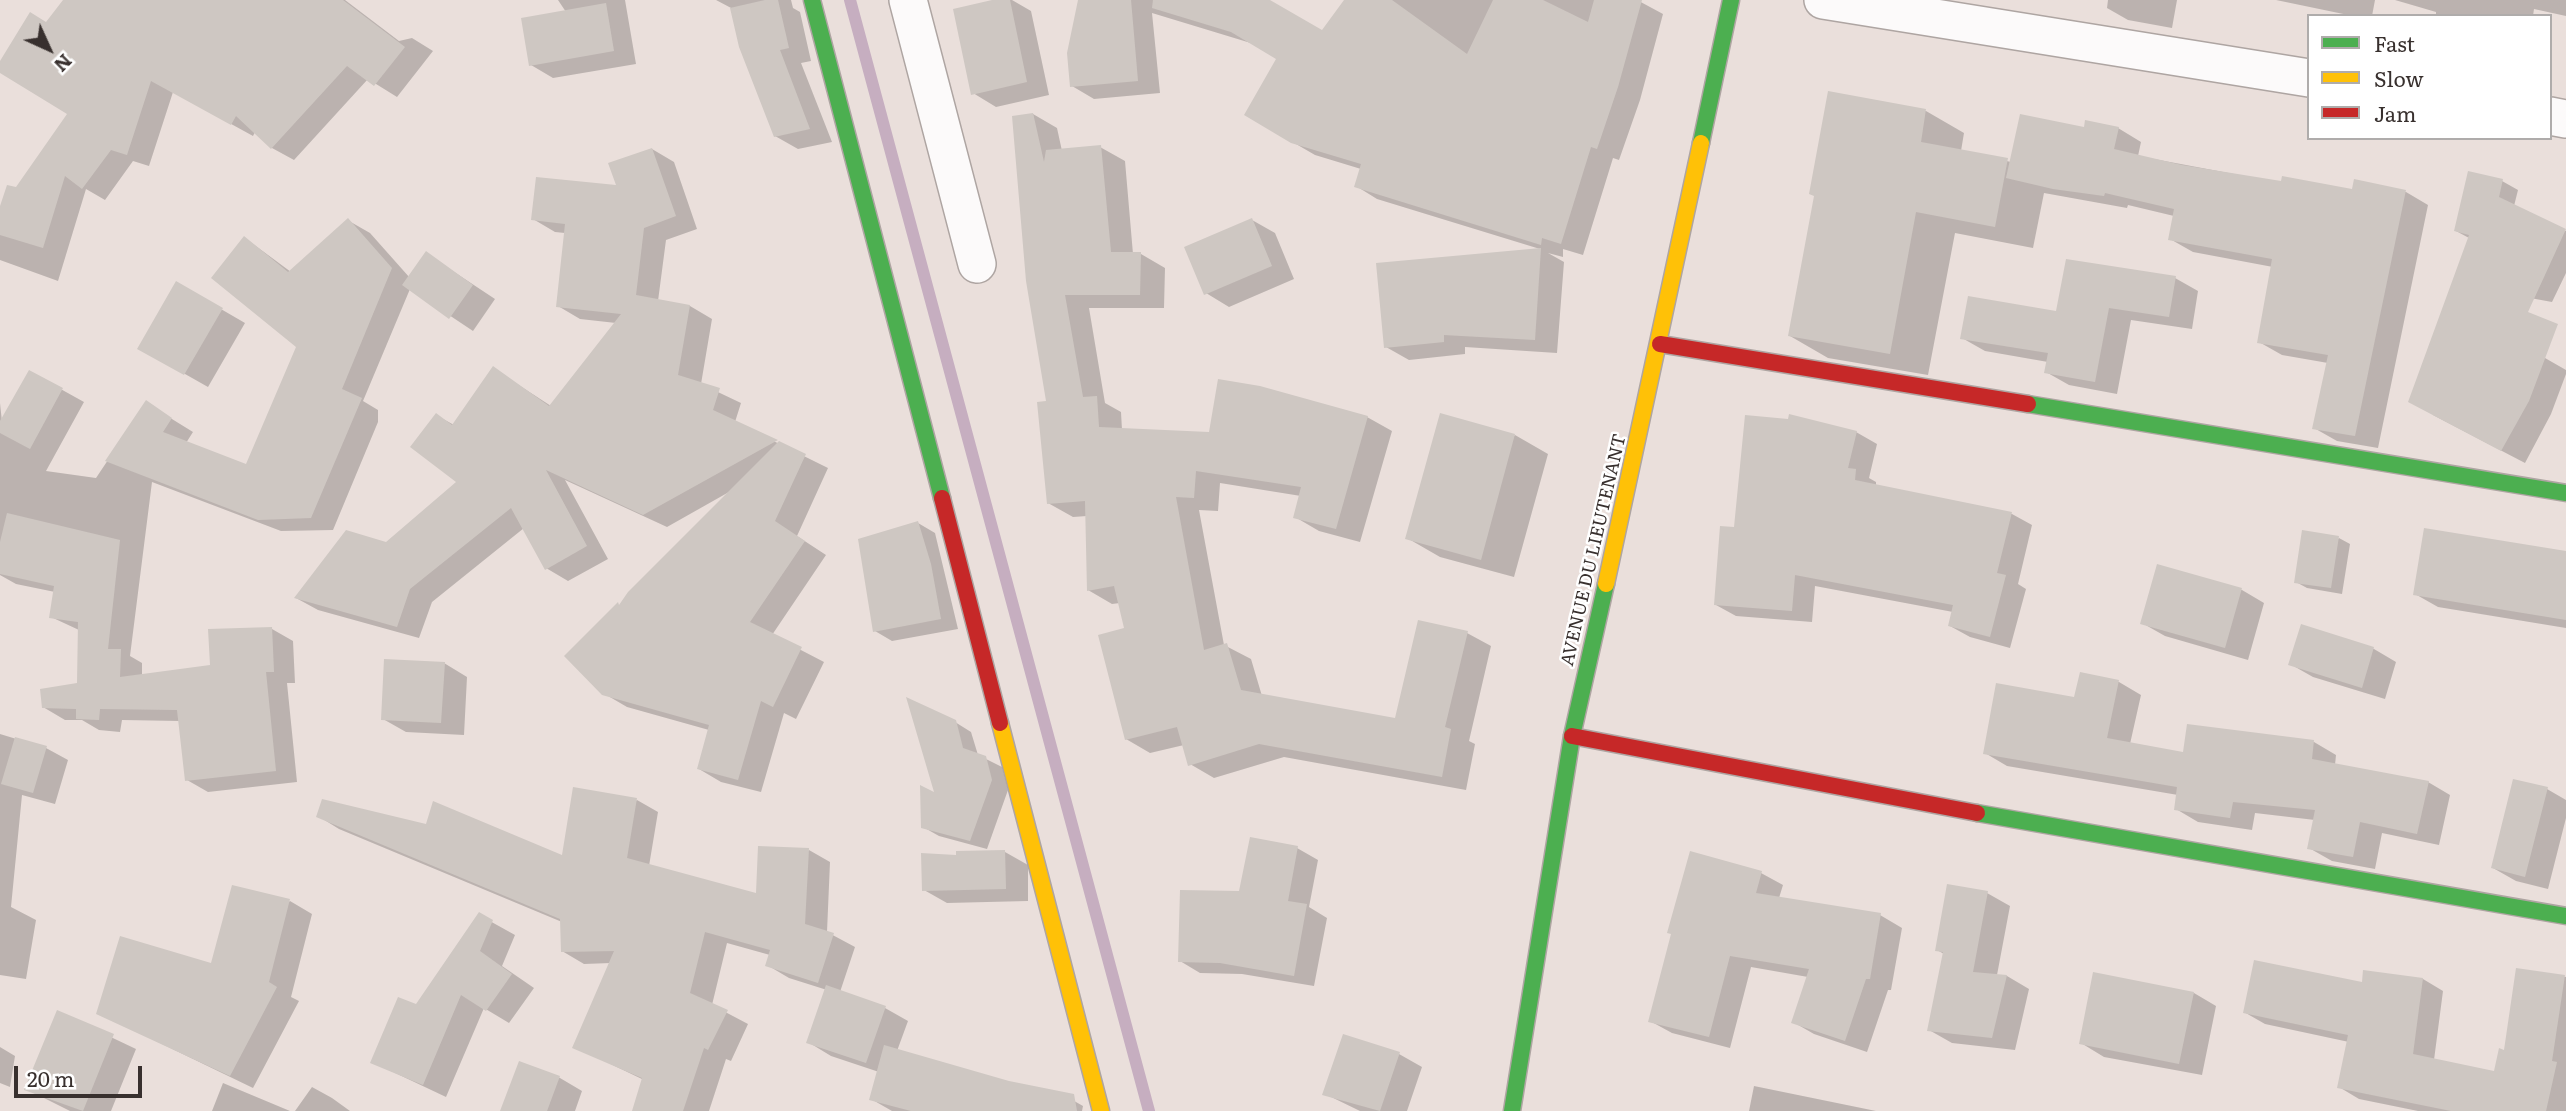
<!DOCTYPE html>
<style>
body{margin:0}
#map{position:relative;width:2566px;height:1111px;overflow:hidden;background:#eadfdb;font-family:Literata,serif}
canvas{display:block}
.legend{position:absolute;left:2307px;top:14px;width:245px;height:126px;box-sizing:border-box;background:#fff;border:2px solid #afacab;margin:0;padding:9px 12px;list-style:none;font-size:21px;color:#38302e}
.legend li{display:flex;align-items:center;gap:14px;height:35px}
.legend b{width:35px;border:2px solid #afacab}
.north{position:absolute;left:14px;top:14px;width:70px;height:70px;-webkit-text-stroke:5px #fff;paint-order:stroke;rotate:135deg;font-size:19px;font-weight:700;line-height:28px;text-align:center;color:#38302e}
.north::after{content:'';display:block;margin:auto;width:24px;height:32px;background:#38302e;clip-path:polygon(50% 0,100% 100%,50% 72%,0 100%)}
.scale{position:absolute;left:14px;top:1066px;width:128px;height:32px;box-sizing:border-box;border:4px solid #38302e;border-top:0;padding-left:9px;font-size:21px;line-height:24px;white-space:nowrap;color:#38302e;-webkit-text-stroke:5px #fff;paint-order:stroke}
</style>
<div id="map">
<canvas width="2566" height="1111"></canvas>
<ul class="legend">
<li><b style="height:9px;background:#4caf50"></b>Fast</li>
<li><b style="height:9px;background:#ffc107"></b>Slow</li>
<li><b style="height:9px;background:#c62828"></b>Jam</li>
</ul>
<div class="north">N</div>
<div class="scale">20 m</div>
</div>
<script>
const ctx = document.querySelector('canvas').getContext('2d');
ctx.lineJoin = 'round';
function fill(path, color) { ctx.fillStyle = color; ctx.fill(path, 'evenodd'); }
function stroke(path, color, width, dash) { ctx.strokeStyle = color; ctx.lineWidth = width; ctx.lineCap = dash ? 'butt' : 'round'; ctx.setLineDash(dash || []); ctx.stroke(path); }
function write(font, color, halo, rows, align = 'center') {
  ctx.font = font + ' Literata,serif'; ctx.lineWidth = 5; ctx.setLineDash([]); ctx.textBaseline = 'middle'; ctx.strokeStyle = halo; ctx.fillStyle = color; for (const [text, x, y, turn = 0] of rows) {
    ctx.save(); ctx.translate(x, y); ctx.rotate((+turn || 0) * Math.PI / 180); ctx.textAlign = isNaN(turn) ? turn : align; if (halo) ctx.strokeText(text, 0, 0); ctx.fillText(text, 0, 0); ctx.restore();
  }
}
const shadow = new Path2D(`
 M65 0H345L399 41 412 38 433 51 397 97 368 79 294 160 272 148 255 132 253 136 173 92 149 166 133 161 105 200 86 189 58 281 0 260V212L70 114 47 24Z
 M558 0H625L636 64 553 78 531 65 566 12Z
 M716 0H791L793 8 800 12 811 61 801 63 832 142 798 149 775 136 733 9Z
 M1000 0H1012L1031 11 1049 95 996 107 973 93Z
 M1080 0H1267L1323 33 1346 0H1637L1663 14 1640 100 1619 160 1613 158 1583 255 1563 249V257L1548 253 1564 262 1557 353 1465 347V354L1409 360 1386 347 1540 249 1377 199 1356 186 1361 169 1315 155 1246 115 1279 59 1254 44 1152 13 1160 93 1094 99 1072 86Z
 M2108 0H2177L2172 28 2128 20 2107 8Z
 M2276 0H2375L2372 16H2353Z
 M2395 0H2566V16L2534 9 2533 16H2436V12Z
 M1829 93 1926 111 1964 133 1961 151 2011 162 2085 129 2118 128 2141 142 2138 156 2282 183 2354 191 2406 192 2428 205 2378 448 2337 441 2314 428 2328 363 2282 355 2259 342 2273 267 2193 252 2170 239 2174 216 2128 205 2127 208 2044 193 2033 248 1955 233 1928 375 1828 358 1790 336 1816 196Z
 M1033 114 1057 128 1062 151 1100 147 1125 161 1133 254H1141L1165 268 1164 308H1089L1105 403 1121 412 1122 430 1211 434 1367 417 1392 431 1360 542 1319 531 1295 517 1301 496 1220 483 1218 511 1199 510 1224 645 1251 659 1262 696 1396 720 1467 633 1491 646 1469 741 1475 744 1466 790 1284 757 1214 778 1190 764 1184 745 1150 753 1126 739V629L1120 603 1112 604 1088 590 1087 516 1073 517 1048 503V402Z
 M652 149 674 162 697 229 666 240 658 301 690 306 712 319 701 384 741 403 735 422 828 468 797 536 826 555 772 635 824 662 796 719 784 713 761 792 721 782 699 769 709 730 627 707 603 693 620 606 729 492 667 527 565 480 608 559 568 581 546 568 524 528 432 602 419 638 318 610 296 598 386 544 459 482 436 415 454 425 494 369 551 406 616 323 580 319 558 306 565 233 555 232 533 219 618 187Z
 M2502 181 2518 190 2514 206 2566 231V273L2552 302 2470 287 2469 238 2456 231Z
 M1252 220 1275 233 1294 279 1229 307 1206 293Z
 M349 221 370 233 410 278 427 254 495 299 473 331 410 289 363 401 378 410V422L333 530 281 531 152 482 130 656 142 663V676L211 666 272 629 293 641 295 683H287L297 782 208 792 187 780 180 721 122 720 120 732 99 730 82 720H65L43 707 78 685 79 630 51 617 55 592 16 584 0 575V403L2 422 30 372 84 402 46 471 96 478 146 403 193 432 186 443 246 466 298 346 245 238 291 272Z
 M2175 278 2198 291 2192 329 2131 320 2117 394 2069 385 2046 372 2048 362 1985 351 1962 338Z
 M176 283 245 323 208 387 139 348Z
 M2545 358 2566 370V374L2551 414 2525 463 2433 415Z
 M1856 432 1877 444 1869 478 1876 482V486L2012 514 2032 525 2018 584 2026 589 2010 648 1970 637 1950 626 1953 612 1815 586 1812 622 1736 616 1716 605 1735 529Z
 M1515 435 1548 454 1514 577 1440 557 1407 538Z
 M918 523 935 533 958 629 892 641 875 631Z
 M2339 538 2350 544 2342 594 2307 588 2296 582Z
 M2158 566 2242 590 2264 603 2248 660 2165 636 2142 623Z
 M2566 570V628L2438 607 2415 594Z
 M2302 626 2374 649 2396 662 2385 699 2313 677 2290 664Z
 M444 663 467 677 464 735 406 732 383 719Z
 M2081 674 2119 682 2141 695 2130 744 2184 754 2314 742 2336 755 2335 765 2428 782 2450 795 2439 845 2382 833 2375 869 2332 861 2309 848 2315 820 2255 813 2252 830 2198 822 2176 809 2178 795 2007 766 1985 753 2075 699Z
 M955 722 971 732 978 755 1002 767 1008 790 987 849 939 836 923 827 937 795Z
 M0 734 46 748 68 760 55 804 22 795 11 907 36 920 26 979 0 975Z
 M2547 789 2566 800V818L2548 889 2516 881 2493 868Z
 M637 800 658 812 649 866 758 895 809 850 830 862 827 932 855 947 840 992 885 1008 908 1021 897 1051 1008 1083 1060 1093 1083 1106 1082 1111H892L871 1099 879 1072 831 1056 808 1042 827 990 789 978 767 965 770 955 727 943 712 1005 748 1024 731 1061 726 1059 709 1111H633L644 1080 575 1047 611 963 584 964 562 951V922L339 829 318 816 563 857Z
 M1297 848 1318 860 1309 907 1327 918 1314 986 1242 974 1200 973 1180 961 1240 892Z
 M1005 852 1028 865V901L947 903 924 890Z
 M1761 873 1783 885 1779 898 1880 915 1902 928 1891 990H1888L1867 1052 1814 1034 1793 1022 1808 977 1751 967 1730 1048 1672 1033 1650 1021Z
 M1987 893 2010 906 1997 975 2007 976 2029 989 2015 1050 1952 1043 1929 1030 1944 954 1937 950Z
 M290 901 312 914 291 997 299 1001 253 1088 98 1013 213 965Z
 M479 915 515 935 502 966 534 988 509 1023 484 1008 446 1097 372 1062 416 1007Z
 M2518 970 2566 977V1111H2418L2359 1099 2339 1087 2349 1042 2265 1024 2244 1012 2363 984 2423 979 2443 991 2434 1060 2495 1073 2505 1052Z
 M2194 993 2216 1006 2202 1075 2104 1057 2081 1043Z
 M58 1012 136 1049 111 1111H70L26 1089Z
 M0 1047 15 1056 10 1087 0 1083Z
 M1399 1054 1422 1067 1407 1111H1360L1325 1094Z
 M520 1063 560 1078 582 1091 575 1111H502Z
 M223 1083 290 1111H212Z
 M1754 1086 1876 1111H1749Z
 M312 1087 332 1098 350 1111H295Z`);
const stream = new Path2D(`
 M850 0 1149 1111`);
const building = new Path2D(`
 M63 0H343L405 47 374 86 347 66 271 149 236 116 231 125 151 81 127 155 111 150 82 189 65 176 43 248 0 235V206L7 185 16 187 67 114 0 73V61L30 12 46 22Z
 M765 0H778L789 48 780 50 810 129 774 137 739 47 730 8Z
 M992 0H1010L1027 82 971 95 953 9Z
 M1078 0H1131L1138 81 1070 87 1067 53Z
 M1153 0H1270L1322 30 1344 0H1392L1467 54 1493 0H1543L1588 22 1594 0H1642L1618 87 1597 149 1591 147 1561 244 1542 238 1541 245 1354 187 1361 164 1291 143 1244 115 1276 59 1231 32 1152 8Z
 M606 3 614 51 529 66 521 18Z
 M1828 91 1926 109 1921 142 2008 158 1995 227 1916 212 1890 354 1788 336 1814 196 1809 194Z
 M1033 113 1044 162 1046 150 1101 145 1111 252H1141L1140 295H1065L1083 397 1097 396 1099 427 1209 432 1218 379 1260 386 1368 416 1336 529 1293 518 1301 487 1196 471 1194 498 1176 497 1204 650 1227 643 1241 690 1395 718 1418 620 1468 631 1445 727 1451 729 1442 777 1259 744 1188 766 1177 727 1125 740 1098 635 1124 628 1114 586 1087 591 1085 501 1047 504 1037 402 1046 401 1026 281 1012 116Z
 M2020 114 2084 127 2085 120 2119 127 2114 149 2182 165 2281 181 2282 176 2352 189 2354 179 2406 190 2355 436 2312 429 2328 355 2257 343 2272 259 2168 240 2174 209 2105 193 2104 196 2053 189 2006 178Z
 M652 148 676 216 644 228 636 295 690 305 678 375 720 388 713 410 778 440 643 515 546 470 587 546 545 570 511 508 410 589 397 627 294 598 346 530 386 542 456 482 410 447 436 413 452 425 493 366 549 406 621 314 556 307 565 224 531 220 536 177 616 185 608 163Z
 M2468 171 2503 179 2499 197 2566 229 2528 312 2558 324 2529 401 2501 451 2408 402 2469 235 2454 231Z
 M348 218 392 268 342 389 362 398 311 518 258 520 105 461 146 400 172 418 163 432 246 464 296 347 211 278 244 236 288 272Z
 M1252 218 1272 266 1204 295 1184 247Z
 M1541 248 1535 340 1444 335V342L1384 348 1376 263Z
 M426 251 473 285 449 319 402 285Z
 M2066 259 2176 276 2169 317 2109 308 2095 382 2044 373 2048 353 1960 339 1968 296 2056 311Z
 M176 281 223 308 184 375 137 349Z
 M29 370 63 388 30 449 0 433V421Z
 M1440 413 1515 434 1481 560 1405 539Z
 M1789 414 1857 431 1848 468 1856 469 1855 480 2012 512 1997 573 2006 575 1990 637 1948 626 1953 605 1795 575 1792 611 1714 605 1720 526 1734 527 1745 415 1788 419Z
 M779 441 806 454 775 521 805 541 750 622 802 647 773 707 761 701 738 780 697 769 709 725 602 695 564 656 618 602 619 605 628 592Z
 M7 513 120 540 108 649H121L120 677 210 665 208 629 272 627 274 672H266L276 771 185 781 177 710 100 709 99 720 76 719V709L42 708 40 689 77 683 78 622 49 618 54 586 0 574V542Z
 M918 521 931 564 941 619 873 632 858 539Z
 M2424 528 2566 551V620L2413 595Z
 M2302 530 2339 536 2331 588 2294 583Z
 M2157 564 2242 588 2225 648 2140 624Z
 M2301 624 2374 647 2362 688 2288 665Z
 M384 659 445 662 441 723 381 720Z
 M2080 672 2119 680 2107 738 2183 752 2187 724 2314 740 2312 759 2429 781 2417 834 2360 822 2353 857 2307 849 2315 810 2233 802 2230 818 2174 810 2177 787 1983 754 1996 683 2074 697Z
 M906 697 956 720 963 748 986 756 992 780 970 841 921 828 920 785 934 792Z
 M15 737 47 746 33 793 1 784Z
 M2513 779 2548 787 2525 877 2491 868Z
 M573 787 637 798 627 858 756 893 758 846 809 848 805 924 834 933 818 983 765 966 770 950 705 932 690 993 728 1010 708 1050 704 1048 683 1111H632L642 1078 572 1048 614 951 561 952 560 919 316 817 322 799 426 824 433 801 562 855Z
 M1250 837 1298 846 1288 901 1307 904 1294 976 1220 963 1178 962 1180 890 1239 891Z
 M1005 850 1006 889 922 891 921 853 956 855V851Z
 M1690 851 1762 871 1756 893 1881 913 1870 979H1866L1845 1041 1791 1023 1809 969 1730 956 1709 1037 1648 1022 1671 934 1667 933Z
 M1947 884 1988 891 1973 972 2007 975 1992 1038 1927 1031 1943 952 1935 951Z
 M232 885 290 899 269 982 277 987 230 1076 96 1014 120 936 211 963Z
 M479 912 493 920 480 951 512 974 486 1011 461 995 423 1085 370 1063 398 997 416 1004Z
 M2254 960 2362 982 2363 970 2423 978 2413 1054 2494 1071 2499 1048 2504 1050 2516 968 2565 975 2552 1061 2557 1062 2546 1111H2451L2337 1088 2348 1035 2243 1013Z
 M2093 972 2194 992 2179 1064 2079 1044Z
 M826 985 886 1006 866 1063 806 1043Z
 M57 1010 114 1034 83 1111 24 1090Z
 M1343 1034 1400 1052 1380 1111 1322 1095Z
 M884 1045 1009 1081 1074 1094 1077 1111H911L869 1100Z
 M519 1061 560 1076 547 1111H500Z`);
const street = new Path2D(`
 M908 0 977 264
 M1823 0 2309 78
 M2550 116 2566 119`);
const fast = new Path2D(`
 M812 0 942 498
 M1701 143 1731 0
 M2028 404 2566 493
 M1977 813 2566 916
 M1512 1111 1572 736 1606 584`);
const slow = new Path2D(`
 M1606 584 1701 143
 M1000 723 1101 1111`);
const jam = new Path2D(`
 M1660 344 2028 404
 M942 498 1000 723
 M1572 736 1977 813`);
const streetNames = [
 ["AVENUE DU LIEUTENANT",1594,550,-77]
];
fill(shadow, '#0003');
stroke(stream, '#c6aec0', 12);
fill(building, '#cec7c2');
stroke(street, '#aea5a2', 40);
stroke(fast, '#aea5a2', 19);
stroke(slow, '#aea5a2', 19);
stroke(jam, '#aea5a2', 19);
stroke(street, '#fcfafa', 37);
stroke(fast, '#4caf50', 16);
stroke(slow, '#ffc107', 16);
stroke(jam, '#c62828', 16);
write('18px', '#38302e', '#fff', streetNames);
</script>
